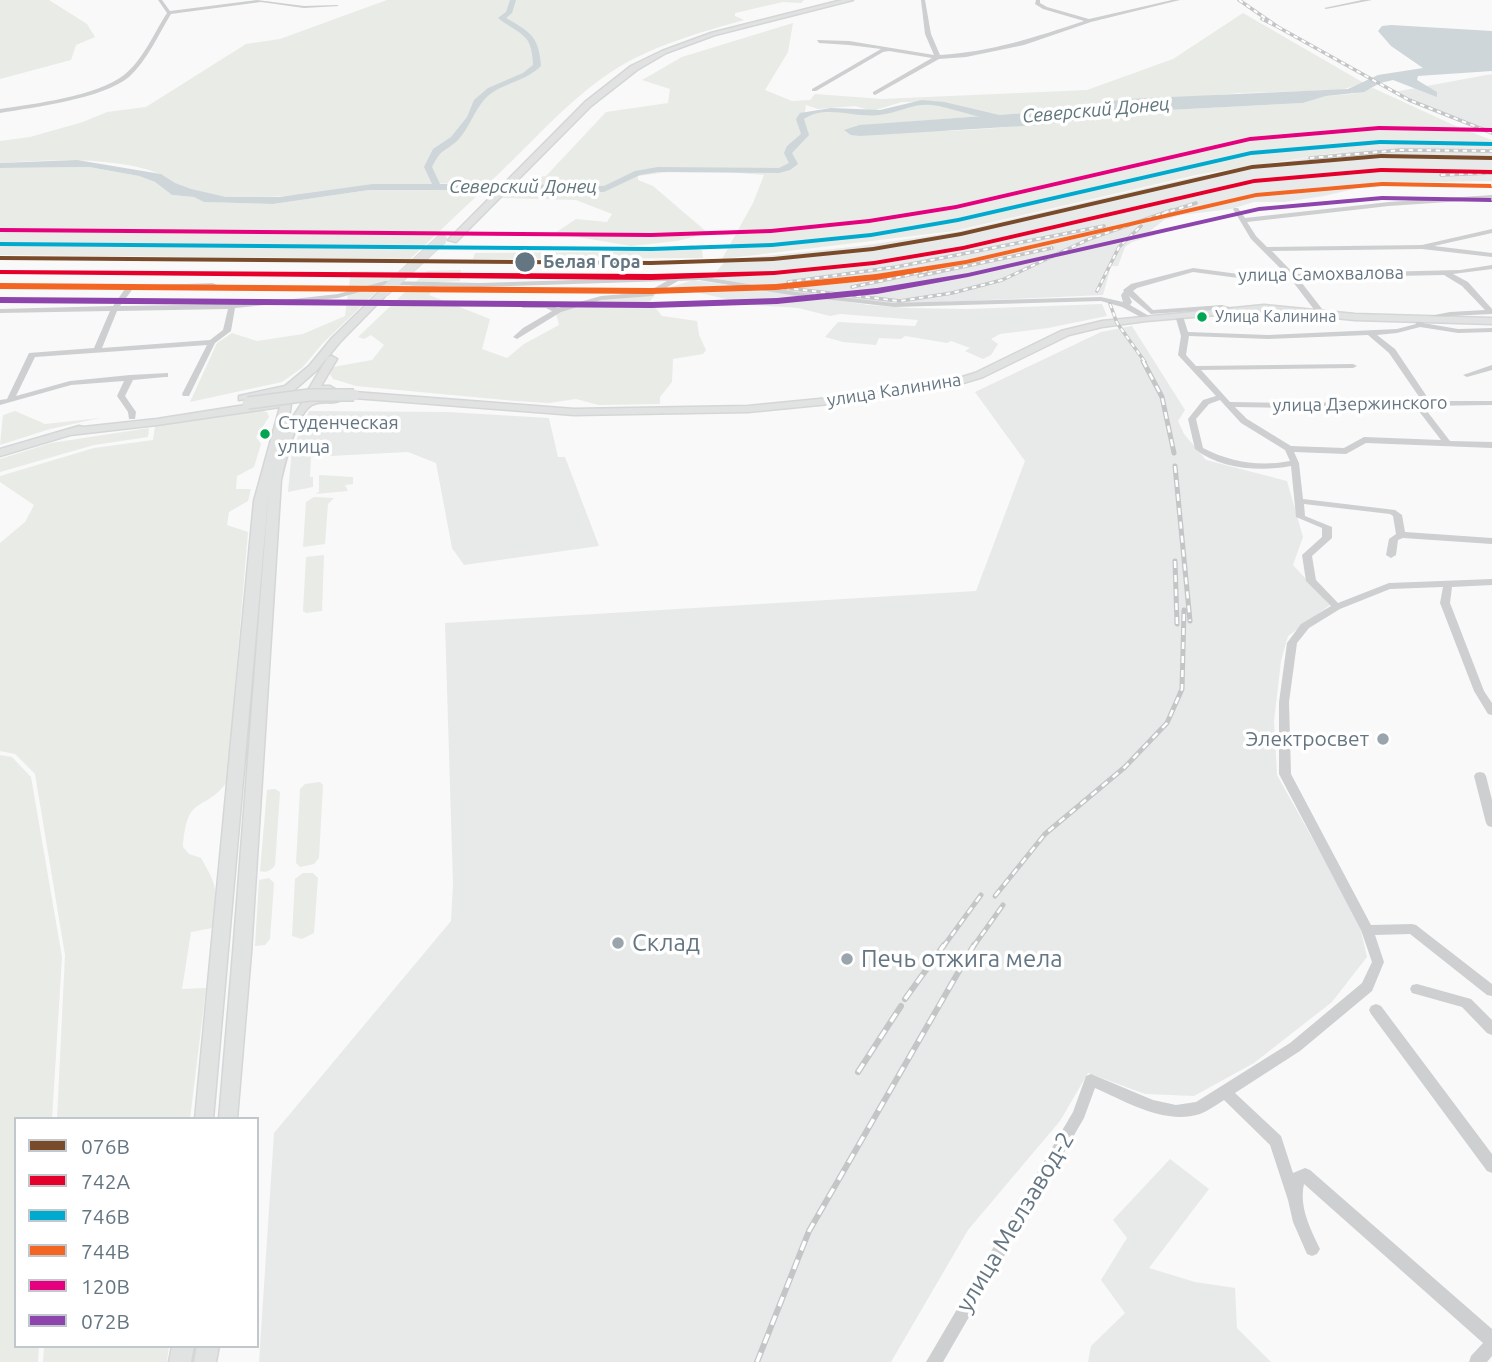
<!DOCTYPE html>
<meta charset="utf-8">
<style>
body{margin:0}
#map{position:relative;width:1492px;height:1362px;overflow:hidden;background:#f9f9f9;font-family:Ubuntu,sans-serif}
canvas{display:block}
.legend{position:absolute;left:14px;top:1117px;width:245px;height:231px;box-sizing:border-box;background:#fff;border:2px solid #c1c8cd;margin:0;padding:9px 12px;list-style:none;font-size:21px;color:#657683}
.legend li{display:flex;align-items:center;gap:14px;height:35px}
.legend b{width:35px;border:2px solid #c1c8cd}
</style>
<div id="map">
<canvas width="1492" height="1362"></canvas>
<ul class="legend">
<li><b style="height:9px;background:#7a4b2a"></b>076В</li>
<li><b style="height:9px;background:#e4002b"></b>742А</li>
<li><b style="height:9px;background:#00a9ce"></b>746В</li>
<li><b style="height:9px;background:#f26522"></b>744В</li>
<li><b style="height:9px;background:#e5007d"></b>120В</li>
<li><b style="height:9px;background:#8e44ad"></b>072В</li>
</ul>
</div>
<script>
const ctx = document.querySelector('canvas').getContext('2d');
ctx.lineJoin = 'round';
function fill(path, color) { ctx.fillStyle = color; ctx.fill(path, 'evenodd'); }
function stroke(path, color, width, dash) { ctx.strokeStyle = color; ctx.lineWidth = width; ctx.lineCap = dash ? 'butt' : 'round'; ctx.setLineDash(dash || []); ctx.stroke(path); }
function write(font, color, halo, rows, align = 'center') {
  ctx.font = font + ' Ubuntu,sans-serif'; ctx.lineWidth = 7; ctx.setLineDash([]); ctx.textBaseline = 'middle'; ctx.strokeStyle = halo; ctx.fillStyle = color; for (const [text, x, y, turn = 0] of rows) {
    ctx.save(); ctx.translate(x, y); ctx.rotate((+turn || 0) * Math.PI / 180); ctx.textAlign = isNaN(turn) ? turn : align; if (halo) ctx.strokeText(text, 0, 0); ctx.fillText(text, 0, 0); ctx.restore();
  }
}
const built = new Path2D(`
 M1492 74V132L1448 117 1394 92Z
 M1417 144 1492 149V181L1379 183 1324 196 1284 202H1254L1231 209 1181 215 1164 220 1150 231 1155 235 1132 242 1125 247 1118 266H1111L1103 295 899 304 808 294 711 278 726 260 861 246 955 232 1198 176 1378 146Z
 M693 280 869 305 910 308 968 309 1102 304 1107 316 1048 328 1000 334 991 339 998 344 991 355 983 359 965 351 970 348 951 341 947 343 905 336 901 339 879 338 876 345 843 342 825 337 838 322 915 326 918 320 840 314 830 316 798 308 752 305 691 291 666 293 668 288Z
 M1132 326 1185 410 1178 421 1184 434 1206 460 1287 481 1303 537 1293 565 1330 605 1288 636 1281 661 1274 721 1277 775 1359 922 1367 957 1332 1002 1254 1063 1194 1096 1145 1094 1088 1073 1060 1121 968 1230 891 1362H259L274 1133 451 921 453 884 445 623 976 591 1025 461 975 392 1101 332Z
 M309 411 447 412 549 418 558 457H565L599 546 464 565 452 548 436 463 408 452 311 457 310 477H313V487L288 492 292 450Z
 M1170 1159 1209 1189 1149 1268 1195 1282 1235 1288 1237 1328 1271 1362H1088L1091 1346 1125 1313 1101 1280 1127 1238 1113 1220Z`);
const green = new Path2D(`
 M0 0H49L87 24 95 37 76 45 71 60 0 79Z
 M387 0H804L801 3 783 2 735 13V16L744 20C702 32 657 44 619 67 572 95 529 146 488 184 401 179 315 200 228 197 211 196 192 191 176 184 170 181 165 175 158 173 109 156 52 160 0 163V141L30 137 83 122 107 112 146 107 246 44 280 39Z
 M1243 13 1364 83 1341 90 1239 93 1025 113 851 126 951 131 998 128 1148 111 1303 103 1326 96 1352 94 1373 88 1460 128 1492 140V149L1417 144 1378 146 1196 175 954 231 722 259 753 203 764 175 690 169 638 176V180L653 186 708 233 677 241 631 246 555 233 576 219 607 222 612 214 576 200 502 198 518 181 546 176 606 112 668 103 670 89 642 80 682 57 793 23 788 52 765 90 792 101 810 100 815 94 882 99 1087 90 1173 59ZM902 102H917C902 106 885 115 869 115 851 115 816 102 804 119L806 105 818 109 855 106 872 111Z
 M89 167 139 176 155 182 172 195 195 197 205 202 273 204 369 190H483L410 259 0 255V168Z
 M693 245 694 249 702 250 703 258 473 259 475 253 612 252Z
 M461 270 460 281 440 282 429 295 490 319 482 349 507 358 524 344 559 325 556 313 601 298 651 294 655 295 650 301 662 316 697 321 699 335 706 350 703 354 673 359 672 382 660 397V404L599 405 576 399 549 403 516 401 356 386 333 379 330 374 333 367 372 360 384 345 371 335 364 339 358 337 427 271Z
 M351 271 397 272 323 343 302 368 282 382 190 402 217 343 232 333 257 341 303 334 345 316Z
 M258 410 267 412 269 417 256 437 261 444 254 467 237 476 236 489H251L248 501 229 512 227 525 248 532 227 782C203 814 187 792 183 847L189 854 201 858C219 889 218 893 212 928L191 932 182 989 206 988 190 1119H57L65 955 35 774 15 754 0 751V543L25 522 34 505 0 482V476L94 448 153 440 155 426Z
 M15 411 45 424 100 418 50 429 0 445 3 415Z
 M149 428 148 437 94 445 0 472V459L51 443Z
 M319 475 353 477V484L345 485 348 491 315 494 319 492Z
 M314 497 334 498 328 504 325 544 303 547 306 502Z
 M324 555 322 611 306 613 303 611 306 557Z
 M0 755 12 757 31 777 62 957 52 1119H16V1346H39L38 1362H0Z
 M320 782 323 785 319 858 314 864 300 867 296 863 300 789 305 784Z
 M275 789 280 792 275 865C272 870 267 873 260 871L267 790Z
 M303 873H313L318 878 314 933 302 939 292 936 295 879Z
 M269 878 274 883 270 939 265 945 255 946 259 880Z
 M44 1346H169L167 1362H43Z`);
const water = new Path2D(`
 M1391 25 1492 31V71L1418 76 1417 80 1437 92V97L1393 80 1380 83 1364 92 1326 96 1303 103 1149 111 1039 125 860 136 851 135 844 130 859 125 1025 113 1127 99 1348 89 1378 75 1423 68 1391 46 1378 31 1382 26Z
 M77 160 161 174 175 183 191 189 226 197H279L373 184H488L483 190H369L273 204 204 202 194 197 172 195 155 182 139 176 89 167 0 168V163Z`);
const river = new Path2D(`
 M510 0H516L512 13 506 18C530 32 539 36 541 66 527 80 509 82 493 92 476 103 472 125 458 140 444 153 442 147 432 167L441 186 434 188 424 167 433 149 451 137 467 117 474 100 488 88 523 73 533 65C532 32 521 36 498 18L506 12Z
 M922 100 944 102 1012 118C997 126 952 107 932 105 913 103 898 113 879 115 855 118 824 104 804 119L809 135 792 153 798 164 790 170 779 173 658 172 640 175 604 192 467 189 463 186 467 183 604 186 635 171 658 167 779 168 789 163 784 153 787 146 801 134 796 119 800 113 831 108 880 110Z`);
const minor = new Path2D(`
 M158 0H162L170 11 257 0 304 6 337 5 339 6 304 8 261 2 171 14C158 35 147 61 129 77 102 99 35 107 0 113V109C34 104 97 96 124 75 143 60 154 33 167 13Z
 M921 0H925L931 34 940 55C991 52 1036 37 1084 21L1043 9 1035 4 1036 0H1040V3L1047 7 1089 19 1172 0H1180L1091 22 1024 45 966 57 939 59 875 95 873 94V92L932 58 889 51 883 52 816 91H812V89L881 49 849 45 819 43 817 40 849 41 934 55 925 34Z
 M1362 0H1372L1326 9 1324 8Z
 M1492 195V199L1389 206 1247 222 1256 236 1267 247 1422 245 1492 229V233L1434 246 1492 253V257L1422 249 1272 251 1294 274 1460 270 1492 265V269L1453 274 1468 282 1492 309V314L1450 316 1423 321V323L1458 329 1492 328V332L1458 333 1420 327 1397 333 1377 335 1395 349 1430 401H1492V405L1423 406 1450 441 1492 442V448L1366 443 1346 454 1294 452 1299 463 1303 499 1395 510 1402 515 1405 532 1492 538V544L1403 538 1398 540 1396 555 1391 558 1386 555 1389 539 1396 534 1393 516 1390 514 1304 504 1305 516 1332 527V538L1312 556 1316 580 1338 603 1389 583 1492 579V585L1452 587 1450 603 1484 691 1492 703V715L1488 714 1474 691 1440 603 1443 587 1390 589 1340 609 1309 628 1297 643 1289 702 1291 774 1371 925 1412 924 1416 925 1492 984V996L1487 995 1410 934 1375 935 1384 962 1372 991 1300 1051 1235 1093 1281 1136 1293 1173 1305 1168 1310 1170 1492 1329V1356L1487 1362H1469L1471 1356 1483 1343 1304 1184C1299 1207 1310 1228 1320 1249L1317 1254 1312 1256 1307 1254 1293 1222 1288 1200 1270 1145 1224 1100C1216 1105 1208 1111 1200 1114 1164 1125 1127 1102 1095 1088L1084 1118 943 1362H926L1073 1112 1086 1076 1091 1074 1153 1100 1176 1105 1196 1102 1290 1043 1362 983 1372 962 1361 930 1279 774V702L1287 643 1301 624 1331 606 1306 581 1302 555 1322 537V528L1296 517 1291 466C1260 472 1220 469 1195 449L1188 419 1203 400 1216 396 1178 355 1181 336 1175 315 1182 313 1188 332 1268 335 1397 329 1416 324 1415 320 1419 318 1450 312 1485 310 1462 286 1444 275 1298 278 1326 314 1322 316H1319L1290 278 1246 279 1193 272 1137 288 1133 291 1153 310 1222 305 1233 308V312L1221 309 1151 314 1129 296 1132 302 1130 305 1149 316V320H1146L1122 307 1101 301 894 307 797 296 699 280 678 281 652 296 601 300 561 312 517 339 513 337 523 328 552 311 546 308H522V304H547L558 308 601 296 647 292 667 281 480 287 385 285 338 298 235 308 231 331 215 343 189 396H183L182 394 207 345 35 357 16 396 70 381 130 375 168 373V377H165L133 380 125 396 136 412 135 419H129L128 412 117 396 124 381 71 385 0 405V400L7 399 29 353 94 348 110 311 0 313V309L113 306 127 286H130L213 283 217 285 213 287 132 290 120 306 247 304 338 294 385 281 480 283 699 276 797 292 894 303 1101 297 1123 302 1121 295 1124 291 1123 290 1131 284 1193 268 1246 275 1286 274 1251 239 1233 209 1234 208H1238L1245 218 1389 202ZM228 309 223 330 210 340 102 348 117 311ZM1368 335 1389 353 1422 401 1294 403 1230 402 1201 370 1353 368 1357 366 1353 364 1196 366 1186 355 1189 336 1268 339ZM1220 400 1241 423 1285 450 1290 461C1259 467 1230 462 1203 448L1196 419 1209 404ZM1415 406 1441 440 1364 437 1344 448 1291 446 1247 419 1235 407 1294 408Z
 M1492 365V370L1467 377 1463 375Z
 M1480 772 1484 773 1486 776 1492 800V827L1488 826 1486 823 1474 776 1476 773Z
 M1417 984 1471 999 1492 1020V1035L1487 1033 1462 1007 1412 993 1410 989 1412 985Z
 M1376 1004 1381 1006 1492 1154V1173L1487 1171 1371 1014 1369 1010 1371 1006Z`);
const major = new Path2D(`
 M842 0H853L715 35 666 53 637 70 591 106 456 242 448 240 585 102 631 66 662 51 711 33Z
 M381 290 389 292 340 342 317 370 293 391 239 400V396L285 386 309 366 332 338Z
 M1264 305 1355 314 1492 318V324L1355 320 1264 311 1146 321 1102 327 1069 335 983 377 947 388 850 402 748 412 574 415 354 398 349 395 354 392 574 409 748 406 850 396 946 382 975 373 1061 331 1102 321Z
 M332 356 337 359 321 386H330L335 389 330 392H309L308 390 328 357Z
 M326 396 340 398 341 400C333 405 324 400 314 404 297 409 285 463 281 480L251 953 237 1119H219L233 953 269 487 213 1119H195L254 501 280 407 157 425 70 435 0 456V449L79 426 83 427 157 419 277 400 290 402 291 404 288 424 304 400Z
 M172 1346H194L191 1362H169Z
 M197 1346H219L216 1362H194Z`);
const railFar2 = new Path2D(`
 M1239 0 1278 27 1262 19
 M1278 27 1409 100 1492 133
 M1310 158 1401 150 1492 151
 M1441 175 1492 173
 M1162 214 1196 203
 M919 276 1052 248
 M788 282 896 267 1104 226
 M852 287 927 271
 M785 288 900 301 952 293 1002 280 1089 239 1172 210
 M1097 291 1119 247 1141 226
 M1110 304 1117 323 1145 362`);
const railFar1 = new Path2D(`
 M1143 361 1162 397 1174 453
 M1175 466 1190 621
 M1175 561 1177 624
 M995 896 1045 834 1125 767 1167 723 1182 689 1184 610
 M943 947 981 895
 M973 947 1003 905`);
const rail = new Path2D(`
 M905 999 944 945
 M858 1072 901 1006
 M757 1362 809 1231 974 945`);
const majorBridgeFar1 = new Path2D(`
 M384 292 442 239`);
const majorBridge = new Path2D(`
 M248 403 309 395H354`);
const rail1 = new Path2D(`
 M1381 154 1492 156V160L1381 158 1252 169 961 236 873 251 773 261 651 265 0 260V256L651 261 773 257 873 247 961 232 1252 165Z`);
const rail2 = new Path2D(`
 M1381 168 1492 170V174L1381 172 1254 183 963 250 874 265 774 275 651 280 0 274V270L651 274 774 271 874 261 963 246 1254 179Z`);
const rail3 = new Path2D(`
 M1380 140 1492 142V146L1380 144 1251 155 958 222 871 237 772 247 651 251 0 246V242L651 247 772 243 871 233 958 218 1251 151Z`);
const rail4 = new Path2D(`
 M1382 182 1491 184 1492 188 1382 186 1256 197 966 264 876 280 776 290 651 294 0 289V283L651 288 776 284 876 274 966 260 1256 193Z`);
const rail5 = new Path2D(`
 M1379 126 1492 128V132L1379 130 1250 141 956 209 869 223 771 233 651 237 0 232V228L651 233 771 229 869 219 956 205 1250 137Z`);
const rail6 = new Path2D(`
 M1382 196 1491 198 1492 202 1382 200 1259 211 968 277 877 294 777 304 651 308 0 303V297L651 302 777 298 877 288 968 273 1259 207Z`);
const markers = [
 [525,262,11,"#657683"],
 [1202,317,6,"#00a651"],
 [265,434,6,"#00a651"],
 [1383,739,7,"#99a4ac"],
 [618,943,7,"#99a4ac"],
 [847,959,7,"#99a4ac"]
];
const farBusnames = [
 ["Улица Калинина",1215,317]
];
const farStopnames = [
 ["Белая Гора",543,262]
];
const farStreetnames = [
 ["улица Самохвалова",1321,274,-1],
 ["улица Калинина",894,390,-9],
 ["улица Дзержинского",1360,404,-1]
];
const farWaternames = [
 ["Северский Донец",1096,110,-5],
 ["Северский Донец",523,187]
];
const busNames = [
 ["Студенческая",278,423],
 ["улица",278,447]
];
const poiNames = [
 ["Электросвет",1369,739]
];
const nearPoinames = [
 ["Склад",632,943],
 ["Печь отжига мела",861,959]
];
const nearStreetnames = [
 ["улица Мелзавод-2",1015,1222,-59]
];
fill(built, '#e8e9e9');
fill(green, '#e8ebe6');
fill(water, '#ced6d9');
fill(river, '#ced6d9');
stroke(major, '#d5d6d7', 3);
fill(minor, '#cecfd0');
fill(major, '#e1e2e2');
stroke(railFar2, '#c3c5c6', 3.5);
stroke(railFar1, '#c3c5c6', 5);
stroke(rail, '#c3c5c6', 6);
stroke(railFar2, '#fff', 2, [4.5]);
stroke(railFar1, '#fff', 2.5, [7]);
stroke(rail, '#fff', 3.5, [10]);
stroke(majorBridgeFar1, '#d5d6d7', 11, []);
stroke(majorBridge, '#d5d6d7', 14, []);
stroke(majorBridgeFar1, '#e1e2e2', 10);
stroke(majorBridge, '#e1e2e2', 11);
fill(rail1, '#7a4b2a');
fill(rail2, '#e4002b');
fill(rail3, '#00a9ce');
fill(rail4, '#f26522');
fill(rail5, '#e5007d');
fill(rail6, '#8e44ad');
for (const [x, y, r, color] of markers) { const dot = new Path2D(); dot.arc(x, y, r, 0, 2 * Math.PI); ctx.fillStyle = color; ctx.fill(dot); stroke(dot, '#fff', 2.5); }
write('16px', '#657683', '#fff', farBusnames, 'left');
write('bold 18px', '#657683', '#fff', farStopnames, 'left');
write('18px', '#657683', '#fff', farStreetnames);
write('italic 19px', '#60757c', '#fff', farWaternames);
write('19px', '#657683', '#fff', busNames, 'left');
write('21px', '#657683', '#fff', poiNames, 'right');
write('24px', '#657683', '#fff', nearPoinames, 'left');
write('24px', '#657683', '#fff', nearStreetnames);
</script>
